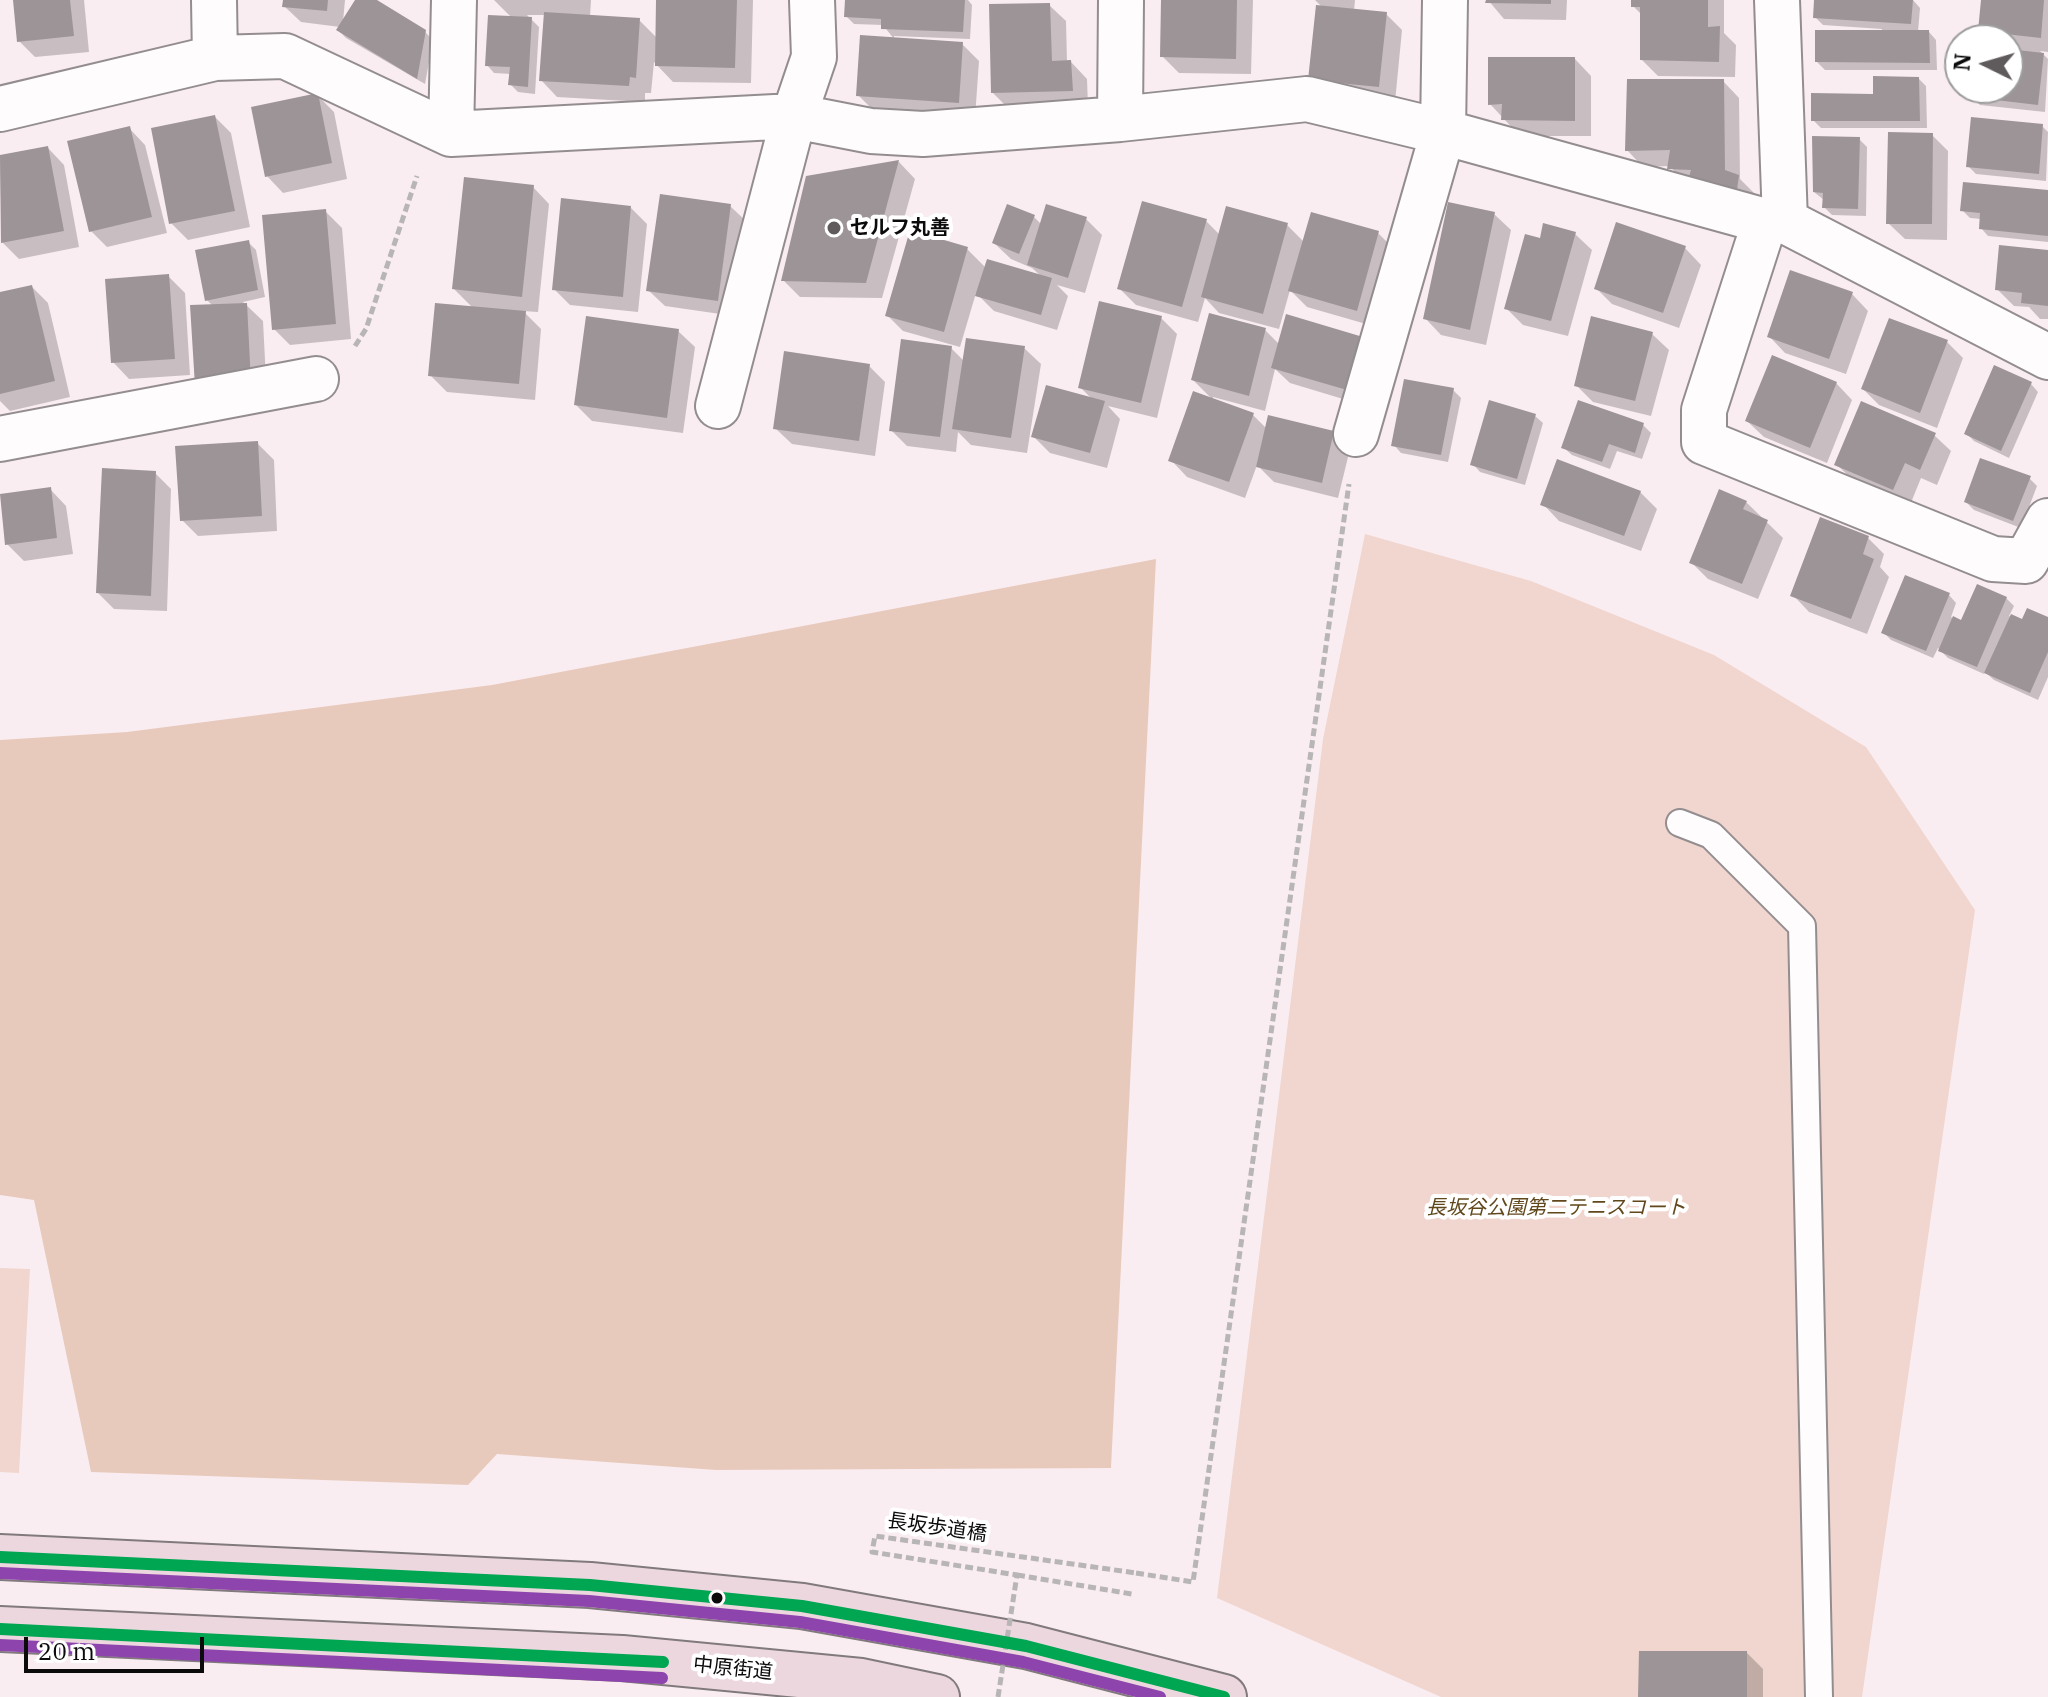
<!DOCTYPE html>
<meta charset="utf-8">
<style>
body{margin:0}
#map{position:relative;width:2048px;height:1697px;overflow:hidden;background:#faedf1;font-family:"IBM Plex Serif",serif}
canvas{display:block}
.north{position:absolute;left:1944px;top:24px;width:80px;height:80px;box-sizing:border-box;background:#fff;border:2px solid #9d9d9d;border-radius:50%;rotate:275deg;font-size:22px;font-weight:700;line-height:32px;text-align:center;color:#0b0b0b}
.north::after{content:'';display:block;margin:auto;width:28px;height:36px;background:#5f5a5c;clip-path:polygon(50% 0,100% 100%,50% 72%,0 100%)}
.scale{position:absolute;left:24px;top:1637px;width:180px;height:36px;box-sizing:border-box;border:4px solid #0b0b0b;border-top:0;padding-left:10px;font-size:24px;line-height:28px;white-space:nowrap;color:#0b0b0b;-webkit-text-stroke:6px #fff;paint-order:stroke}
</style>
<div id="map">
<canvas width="2048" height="1697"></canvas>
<div class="north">N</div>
<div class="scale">20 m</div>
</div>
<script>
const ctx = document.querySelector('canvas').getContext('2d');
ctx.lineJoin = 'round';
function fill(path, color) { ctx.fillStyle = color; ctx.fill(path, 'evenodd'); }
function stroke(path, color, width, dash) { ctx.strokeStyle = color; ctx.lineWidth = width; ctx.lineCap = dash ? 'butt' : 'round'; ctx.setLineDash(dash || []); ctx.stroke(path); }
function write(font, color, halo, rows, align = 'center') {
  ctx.font = font + ' "IBM Plex Serif","Noto Sans JP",serif'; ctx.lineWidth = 8; ctx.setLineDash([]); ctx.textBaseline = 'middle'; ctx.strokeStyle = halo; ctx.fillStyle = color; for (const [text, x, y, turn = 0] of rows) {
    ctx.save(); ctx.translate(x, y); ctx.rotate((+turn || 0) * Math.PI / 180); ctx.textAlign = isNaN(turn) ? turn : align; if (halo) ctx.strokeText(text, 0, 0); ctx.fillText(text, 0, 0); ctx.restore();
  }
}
const green = new Path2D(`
 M1365 534 1531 581 1714 655 1866 747 1975 910 1862 1697H1441L1217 1598 1323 739Z
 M0 1268 30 1269 19 1473 0 1472Z`);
const forest = new Path2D(`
 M1156 559 1111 1468 716 1470 497 1454 468 1485 91 1472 34 1200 0 1195V740L127 732 492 685Z`);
const shadow = new Path2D(`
 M15 0H84L89 52 35 57 19 41Z
 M281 0H345L343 22 357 0H373L425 32 433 40 425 84 346 38 338 30 340 27 301 22 284 6 285 0Z
 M494 0H591L590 17 639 20 657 38 658 0H753L751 83 673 82 654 62 651 93H645V102L557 97 541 80 545 15H527L539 27 535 94 518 92 510 84 511 74 494 73 487 65 512 18Z
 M847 0H968L972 5 970 39 894 36V39L883 25 854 24 846 16Z
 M1163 0H1253L1251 74 1179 73 1162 56Z
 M1315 0H1355L1354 11 1386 14 1402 30 1395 102 1327 96 1322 7Z
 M1488 0H1567L1566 20 1504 19Z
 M1633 0H1724V33L1736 45 1735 77 1658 76 1642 60V15L1633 6Z
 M1816 0H1913L1920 8 1918 32H1929L1936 40 1937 70H1825L1817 62 1882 32V29L1823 25 1815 17Z
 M1983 0H2048V52L2040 51 2048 59 2045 112 1980 105 1972 97 1973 88H2008V40H1989L1980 31Z
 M1049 5 1066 21 1067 62H1071L1087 79 1088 107 1009 109 993 93Z
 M962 44 979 61 975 118 874 111 858 95Z
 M1575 59 1591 76V136H1520L1490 104Z
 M1919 79 1926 86 1927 128H1821L1813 120Z
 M1723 81 1739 98 1740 179 1755 194 1753 205 1686 185 1670 166 1643 167 1627 150Z
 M317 95 334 112 347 179 283 193 267 176Z
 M215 117 231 133 250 227 188 240 171 223Z
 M2042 126 2048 132 2046 181 1976 174 1968 166Z
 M129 128 145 145 167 233 107 247 91 231Z
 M1932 135 1948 151 1947 240 1905 239 1888 223Z
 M1859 139 1867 147 1866 216 1832 215 1824 207V200L1814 192Z
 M48 148 64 165 79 247 19 259 2 242 0 157Z
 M899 162 915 179 882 298 800 297 783 280 808 178Z
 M533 187 549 204 538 312 523 311 541 329 535 400 447 392 430 375 473 308 454 289Z
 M2048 192V242L1988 236 1981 228V219L1970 218 1962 210Z
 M730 206 747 222 734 316 665 306 648 290Z
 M631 208 647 224 638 312 570 305 554 289Z
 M325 211 342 228 351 339 290 345 274 329Z
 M1494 214 1511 230 1486 345 1441 335 1425 318Z
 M1034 217 1042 225 1086 219 1102 235 1085 293 1057 285 1068 296 1057 330 994 311 976 293 960 347 903 331 887 315 967 249 986 268 1041 276 1032 268 1011 259 994 243Z
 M1206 221 1220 235 1287 225 1304 242 1378 233 1394 249 1373 326 1307 307 1290 290 1279 329 1219 313 1205 298 1198 322 1136 305 1119 288Z
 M1575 234 1592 250 1568 336 1523 325 1506 308 1541 240Z
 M248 242 256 250 265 297 243 302 263 321 267 399 213 306 207 300Z
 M1685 248 1701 265 1679 328 1612 304 1596 288Z
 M2048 252V319H2040L2029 307 2014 306 1997 289Z
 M168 276 185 293 190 375 129 379 113 362Z
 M32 287 48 303 70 397 10 411 0 401V294Z
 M1852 294 1868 311 1846 374 1785 353 1769 336Z
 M1287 317 1363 405 1290 383 1275 369 1265 411 1213 397V400L1193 380 1265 330 1280 345Z
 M1161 318 1177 334 1157 418 1108 406 1120 419 1107 468 1050 453 1034 437 1093 400 1080 387Z
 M678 331 695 347 683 433 592 421 576 405Z
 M1652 334 1669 350 1651 416 1593 402 1576 385Z
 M1947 342 1963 358 1937 428 1879 405 1863 389Z
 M951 348 964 361 1024 348 1041 364 1027 453 971 445 958 432 956 452 907 446 891 430Z
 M869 366 885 382 875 456 792 444 775 428Z
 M1836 383 1852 400 1827 463 1764 437 1747 421Z
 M2031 384 2038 392 2009 458 1974 441 1966 433Z
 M1453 390 1461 398 1448 462 1401 453 1394 445Z
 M1253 415 1267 429 1333 433 1350 449 1338 498 1274 482 1257 465 1245 498 1187 477 1171 460Z
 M1535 416 1543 423 1525 485 1480 472 1473 464Z
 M1643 425 1651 433 1642 459 1617 451 1610 469 1572 455 1564 448Z
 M1934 435 1951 451 1937 485 1921 478 1910 505 1853 480 1836 464Z
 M257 443 274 460 277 531 198 536 182 520Z
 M155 473 171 489 167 611 114 609 98 593Z
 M2029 478 2037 486 2021 528 1974 510 1966 502Z
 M50 489 66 506 73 554 24 561 7 544Z
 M1640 492 1657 509 1641 551 1559 521 1543 504Z
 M1746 502 1783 538 1758 599 1708 579 1692 563Z
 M1868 538 1884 554 1880 567 1889 577 1867 634 1809 612 1793 595Z
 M1949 595 1956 603 1951 617 1961 623 2006 598 2014 606 2009 616 2023 622 2048 619V677L2038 700 1994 680 1985 672 1984 674 1948 658 1938 648 1933 658 1891 640 1883 632Z
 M1747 1653 1763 1669V1697H1640Z`);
const building = new Path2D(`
 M13 0H70L74 36 17 42Z
 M283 0H328L327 11 282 7Z
 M355 0H377L426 30 417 79 336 30Z
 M656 0H737L735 68 655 66Z
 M845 0H965L963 32 881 29V19L844 17Z
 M1161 0H1237L1236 59 1160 57Z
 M1486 0H1551V4L1485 3Z
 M1631 0H1708V27L1720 26 1719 62 1640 60V7H1631Z
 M1814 0H1913L1911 24 1813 18Z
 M1981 0H2044L2041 38 1978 31Z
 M1050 3 1052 61 1071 60 1073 91 991 93 989 4Z
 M1316 5 1387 12 1379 87 1308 80Z
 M544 12 640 18 636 78 630 77 629 86 539 81Z
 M488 15 532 17 528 87 508 85 510 67 485 66Z
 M1815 30H1929L1930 63 1815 62Z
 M860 35 963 42 959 103 856 96Z
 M2008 49 2044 53 2038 105 1970 97 1971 88H2008Z
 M1488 57H1575V121L1501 120 1502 104 1488 105Z
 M1873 76 1919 77 1920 121H1811V93L1873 94Z
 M1627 79H1724L1725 170 1739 175 1737 190 1689 177 1691 170 1667 169 1670 150 1625 151Z
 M318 93 332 163 265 177 251 107Z
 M215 115 235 211 169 224 151 128Z
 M1971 117 2043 124 2039 174 1966 167Z
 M130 126 152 217 89 232 67 141Z
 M1888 132 1933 133 1932 224H1886Z
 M1812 136 1860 137 1858 209 1822 208 1823 193 1813 192Z
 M48 146 64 231 1 243 0 155Z
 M899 160 866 283 781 281 806 176Z
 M464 177 534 185 522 297 452 289Z
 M1963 182 2048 190V236L1979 229 1980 213 1960 211Z
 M660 194 731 204 718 301 646 291Z
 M561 198 631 206 623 297 552 290Z
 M1142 201 1207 219 1182 307 1117 289Z
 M1448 202 1495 212 1470 330 1423 319Z
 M1007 204 1035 215 1019 254 992 243Z
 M1046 204 1087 217 1068 278 1027 265Z
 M1226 206 1288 223 1263 314 1201 297Z
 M326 209 336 324 272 330 262 215Z
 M1311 212 1379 231 1357 311 1288 291Z
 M1616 222 1686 246 1663 313 1594 289Z
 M1543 223 1576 232 1551 321 1504 309 1525 234 1540 238Z
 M910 230 968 247 944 332 885 316Z
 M249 240 258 290 205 301 195 250Z
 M1999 245 2048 250V306L2021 303 2022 293 1995 290Z
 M987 259 1052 278 1041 315 975 296Z
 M1790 270 1853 292 1829 359 1767 337Z
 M169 274 175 359 111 363 105 279Z
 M32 285 55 381 0 394V292Z
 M1099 301 1162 316 1141 403 1078 388Z
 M247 303 251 383 195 386 190 305Z
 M435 303 526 311 519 384 428 376Z
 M1209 313 1266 328 1249 396 1191 380Z
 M1286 314 1363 337 1347 390 1271 368Z
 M586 316 679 329 667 418 574 405Z
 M1591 316 1653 332 1635 401 1574 386Z
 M1889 318 1948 340 1920 413 1861 389Z
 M966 338 1025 346 1011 438 952 429Z
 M901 339 952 346 940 437 889 431Z
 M784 351 870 364 859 441 773 429Z
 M1772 355 1837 382 1810 448 1745 421Z
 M1994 365 2032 382 2001 451 1964 434Z
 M1404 379 1454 388 1441 455 1391 446Z
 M1046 385 1105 401 1090 453 1031 437Z
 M1193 391 1254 413 1229 482 1168 461Z
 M1489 400 1536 414 1517 479 1470 465Z
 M1578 400 1644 423 1635 453 1609 444 1602 462 1561 448Z
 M1861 401 1936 433 1920 470 1905 463 1893 490 1834 465Z
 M1268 415 1334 431 1322 483 1256 467Z
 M258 441 262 516 180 521 175 446Z
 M1980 458 2031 476 2013 521 1964 502Z
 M1557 459 1641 491 1624 536 1540 505Z
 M102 468 156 471 151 596 96 593Z
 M51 487 57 538 5 545 0 494Z
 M1719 489 1747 501 1743 509 1768 520 1742 584 1689 563Z
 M1820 517 1869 536 1863 554 1874 559 1851 619 1790 596Z
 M1905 575 1950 593 1926 651 1881 633Z
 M1977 584 2007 597 1977 667 1938 651 1953 616 1961 620Z
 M2027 608 2048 617V652L2030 693 1984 673 2011 614 2022 619Z
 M1639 1651H1747V1697H1638Z`);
const path = new Path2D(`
 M355 346 366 329 417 176
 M1136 1573 1193 1582 1349 484
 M1017 1575 1132 1594`);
const service = new Path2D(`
 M1680 823 1711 835 1802 926 1819 1697`);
const minor = new Path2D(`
 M214 0 215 58
 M1777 0 1785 221
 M0 109 215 58 285 56 451 134 794 116 871 131 923 134 1120 119 1307 99 1443 132 1765 221H1785L2048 357
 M1120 119 1121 0
 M451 134 454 0
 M1765 221 1704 410V442L1993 559 2026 561 2048 521
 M718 406 794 116 814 57 812 0
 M1356 434 1443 132 1445 0
 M0 439 316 379`);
const primary = new Path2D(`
 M0 1557 590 1585 802 1606 1026 1646 1224 1697
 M0 1629 622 1658 861 1681 937 1697`);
const pathBridge = new Path2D(`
 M998 1697 1017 1575 872 1552 875 1536 1136 1573`);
const bus1 = new Path2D(`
 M0 1557 590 1585 802 1606 1026 1646 1224 1697
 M0 1629 663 1662`);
const bus2 = new Path2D(`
 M0 1573 589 1601 800 1622 1023 1662 1160 1697
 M0 1645 662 1678`);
const markers = [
 [834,228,8,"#5f5a5c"],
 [717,1598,7,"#0b0b0b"]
];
const poiNames = [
 ["セルフ丸善",850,228]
];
const parkNames = [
 ["長坂谷公園第二テニスコート",1556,1208]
];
const streetNames = [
 ["長坂歩道橋",937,1528,8],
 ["中原街道",733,1669,6]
];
fill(green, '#f0d6cf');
fill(forest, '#e8cabd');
fill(shadow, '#0003');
fill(building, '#9c9497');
stroke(service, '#938d8f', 30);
stroke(minor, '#938d8f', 48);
stroke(primary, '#807a7c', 48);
stroke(path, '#b7b5b6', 5, [8, 4]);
stroke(service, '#fefcfd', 26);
stroke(minor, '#fefcfd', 44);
stroke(primary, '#ecd7df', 44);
stroke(pathBridge, '#b7b5b6', 5, [8, 4]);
stroke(bus1, '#00a651', 12);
stroke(bus2, '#8e44ad', 12);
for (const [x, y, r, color] of markers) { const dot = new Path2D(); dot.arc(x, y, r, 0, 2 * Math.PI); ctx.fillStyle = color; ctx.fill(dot); stroke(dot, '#fff', 3); }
write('bold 20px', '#0b0b0b', '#fff', poiNames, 'left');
write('italic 20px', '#61481c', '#fff', parkNames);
write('20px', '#0b0b0b', '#fff', streetNames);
</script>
